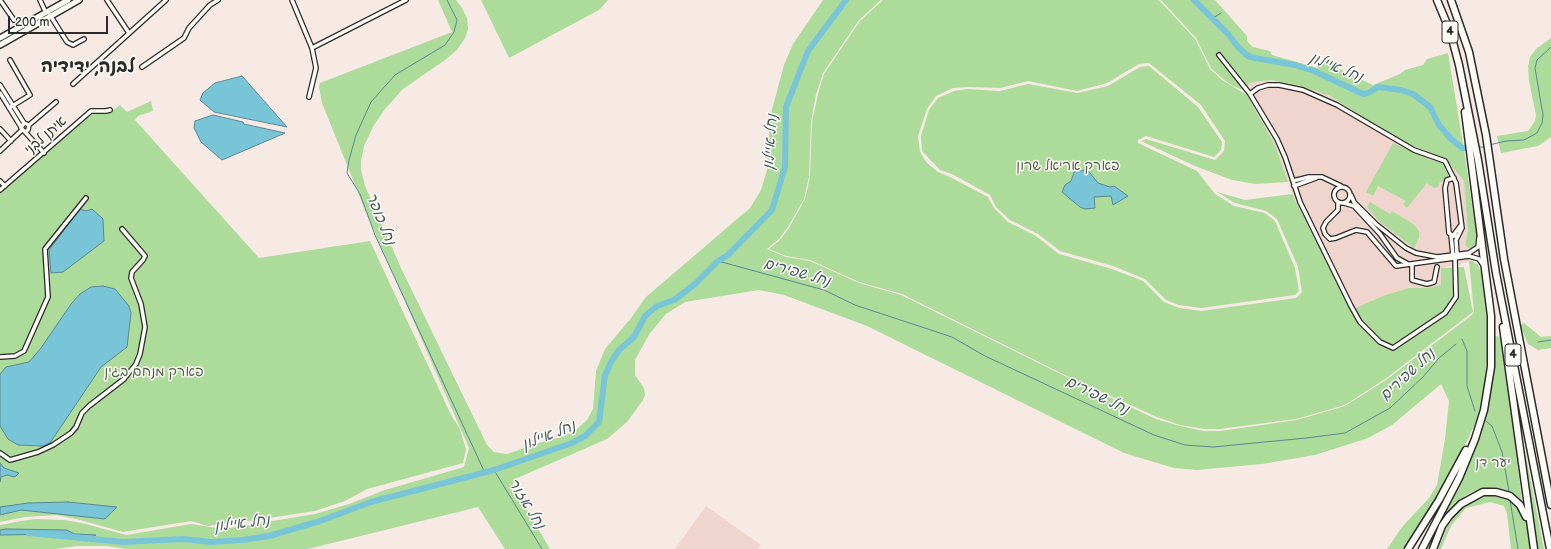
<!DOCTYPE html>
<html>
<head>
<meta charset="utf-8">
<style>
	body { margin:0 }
	#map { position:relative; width:1551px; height:549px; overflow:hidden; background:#f7eae5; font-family:"Balsamiq Sans",sans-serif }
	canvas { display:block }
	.scale { position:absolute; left:8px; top:16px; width:100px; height:18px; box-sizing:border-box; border:2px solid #2b2b2b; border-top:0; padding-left:5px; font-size:12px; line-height:14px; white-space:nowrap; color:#2b2b2b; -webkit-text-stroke:3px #fdfcf7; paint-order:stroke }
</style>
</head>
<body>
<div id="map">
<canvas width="1551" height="549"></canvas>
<div class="scale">200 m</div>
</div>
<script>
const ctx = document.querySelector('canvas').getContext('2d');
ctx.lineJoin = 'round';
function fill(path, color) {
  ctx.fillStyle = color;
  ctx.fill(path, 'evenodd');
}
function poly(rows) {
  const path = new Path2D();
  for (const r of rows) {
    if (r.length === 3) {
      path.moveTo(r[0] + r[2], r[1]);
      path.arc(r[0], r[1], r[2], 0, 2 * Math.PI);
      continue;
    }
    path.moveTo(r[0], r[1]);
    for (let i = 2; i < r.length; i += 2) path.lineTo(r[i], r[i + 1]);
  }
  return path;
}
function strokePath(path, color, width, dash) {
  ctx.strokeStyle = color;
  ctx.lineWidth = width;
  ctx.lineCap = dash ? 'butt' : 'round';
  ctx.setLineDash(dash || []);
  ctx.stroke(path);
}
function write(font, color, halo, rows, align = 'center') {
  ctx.font = font + ' "Balsamiq Sans","Playpen Sans Hebrew",sans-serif';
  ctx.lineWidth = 3;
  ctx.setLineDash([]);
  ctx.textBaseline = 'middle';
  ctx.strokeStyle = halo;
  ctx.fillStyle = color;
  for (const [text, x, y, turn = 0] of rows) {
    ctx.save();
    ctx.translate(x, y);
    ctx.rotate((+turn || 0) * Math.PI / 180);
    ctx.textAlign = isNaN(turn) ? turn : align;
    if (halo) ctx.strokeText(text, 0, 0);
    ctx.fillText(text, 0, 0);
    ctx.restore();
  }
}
const built = poly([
	[1271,80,1301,86,1330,96,1400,140,1446,160,1464,181,1472,261,1442,268,1441,285,1427,288,1409,288,1385,295,1351,310,1292,194,1275,145,1248,95,1248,84],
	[706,506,761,545,758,549,675,549]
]);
const green = poly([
	[438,0,456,0,462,8,467,18,468,29,465,38,457,50,445,60,403,89,385,109,374,125,364,146,361,161,361,169,365,186,401,268,487,445,494,452,507,454,545,441,562,437,576,430,587,420,593,409,596,371,605,349,631,318,646,297,750,208,761,190,767,170,770,117,784,65,793,44,823,0,881,0,859,20,823,73,816,94,811,122,809,177,804,199,788,227,779,239,767,249,786,257,810,261,859,283,901,295,1075,381,1156,419,1180,426,1204,431,1220,431,1297,420,1345,406,1386,380,1472,315,1474,312,1469,261,1472,261,1478,265,1481,272,1489,334,1484,394,1475,424,1456,464,1409,543,1404,549,1387,549,1402,527,1429,498,1437,485,1445,439,1449,401,1441,384,1392,425,1368,438,1315,455,1262,464,1197,470,1174,468,1124,453,867,326,784,295,759,290,685,302,666,314,650,333,635,360,635,375,644,388,645,395,643,400,627,422,607,439,515,479,513,484,515,490,550,549,505,549,478,507,308,549,127,549,107,546,77,546,56,549,0,549,0,525,21,521,35,519,64,520,82,523,126,535,191,524,224,529,315,514,349,504,385,490,464,467,469,448,368,217,322,103,319,87,320,83,452,32],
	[481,0,608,0,599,10,509,58],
	[883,0,1159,0,1195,39,1210,69,1222,80,1247,95,1275,145,1288,182,1255,184,1232,180,1195,166,1141,141,1146,139,1215,160,1224,151,1225,141,1201,105,1149,63,1139,64,1107,83,1077,91,1028,81,1000,88,967,87,953,88,936,96,927,109,918,136,920,152,927,163,938,172,950,177,988,197,994,208,1008,222,1036,236,1059,254,1112,269,1143,281,1164,302,1179,308,1201,311,1296,298,1302,292,1298,267,1277,219,1266,211,1235,203,1217,192,1245,200,1292,194,1351,310,1385,295,1409,288,1427,288,1441,285,1441,268,1464,267,1473,312,1385,379,1345,405,1296,419,1220,429,1204,429,1180,425,1157,417,1075,380,902,294,859,282,810,260,786,256,769,249,780,240,789,228,805,199,810,177,812,122,818,94,824,74,860,21],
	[1161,0,1215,0,1247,36,1247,41,1253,47,1270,51,1272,55,1318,68,1321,60,1373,85,1400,74,1405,70,1423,65,1427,59,1448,53,1465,156,1477,239,1476,248,1471,250,1465,245,1468,231,1464,181,1446,160,1400,140,1330,96,1301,86,1271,80,1256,82,1248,84,1248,92,1233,86,1223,79,1211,68,1196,38],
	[1551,38,1551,137,1538,146,1501,153,1497,136,1528,131,1535,121,1536,115,1529,81,1528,67,1530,57,1536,49],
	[1149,66,1198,107,1222,142,1221,150,1214,157,1146,136,1138,140,1138,143,1197,171,1215,194,1234,206,1265,213,1275,221,1295,268,1299,291,1295,295,1201,308,1179,305,1166,300,1145,279,1113,266,1060,251,1038,234,1010,220,996,207,990,195,952,174,940,170,922,151,921,136,929,110,938,98,954,91,967,89,1000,91,1028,84,1077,93,1108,86,1140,67],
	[151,101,153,111,138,116,135,120,259,258,370,241,452,417,459,427,466,449,463,463,367,489,345,501,315,511,256,520,208,526,191,521,123,532,80,520,57,515,25,517,0,522,0,192,92,112,101,114,110,112,120,105,127,112],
	[1393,143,1429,159,1443,163,1448,172,1448,178,1443,182,1440,182,1438,187,1434,188,1427,183,1407,208,1403,204,1406,201,1378,186,1373,196,1366,192],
	[1370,202,1390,214,1392,211,1413,224,1419,231,1419,238,1414,248,1379,221,1367,207],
	[1524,323,1541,337,1551,336,1551,348,1538,350,1528,344,1520,325],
	[1494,336,1502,337,1514,427,1522,503,1512,495,1496,487,1479,489,1466,495,1453,505,1444,518,1430,549,1426,549,1478,436],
	[1525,451,1544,549,1538,549,1522,452],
	[1483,495,1505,496,1513,501,1526,522,1530,549,1511,549,1507,514,1504,506,1490,502,1466,508,1451,526,1441,549,1438,549,1448,525,1458,511,1470,501]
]);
const water = poly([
	[242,76,287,127,214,112,200,100,203,93,215,83,242,76],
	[213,115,243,122,244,124,285,133,222,160,201,142,194,128,195,121,213,115],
	[1086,168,1098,183,1110,187,1114,186,1128,196,1113,205,1111,196,1094,197,1095,208,1085,209,1080,207,1062,192,1065,185,1071,181,1075,170,1082,171,1086,168],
	[80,209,86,211,92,209,103,219,104,241,63,272,51,273,49,250,80,209],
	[103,286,115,289,129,306,131,313,127,347,101,367,50,443,43,446,18,445,8,439,0,426,0,374,6,367,29,362,41,348,71,304,80,294,91,287,103,286],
	[0,463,4,468,19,473,15,477,7,475,1,477,0,482,0,463],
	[68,502,117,507,105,519,21,510,0,515,0,507,28,503,68,502],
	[6,529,66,530,75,534,96,535,90,538,65,534,0,535,0,530,6,529]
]);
const stream = poly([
	[447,0,457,20,454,32,445,45,395,75,371,102,356,135,349,160,347,173,360,194,375,235,485,473],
	[1213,18,1221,13],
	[1489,145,1506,141,1524,140,1537,133,1542,123,1543,115,1535,68,1537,60,1551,47],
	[1478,147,1484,147],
	[718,261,824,290,855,305,952,337,985,356,1154,435,1185,445,1213,447,1306,438,1345,433,1390,408,1423,377,1439,358,1456,344],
	[1462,339,1467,351,1467,386,1475,411],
	[1538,342,1551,340],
	[1486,421,1492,426,1502,452,1509,491],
	[494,470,542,549],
	[1510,500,1518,549]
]);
const river = poly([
	[1194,0,1228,34,1238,47,1248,56,1255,58,1295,65,1314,71,1363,94,1368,93,1378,87,1401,90,1413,94,1430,107,1439,125,1451,139,1462,148,1467,148],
	[29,533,123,542,183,539,211,542,242,540,269,536,320,521,371,502,494,470,572,443,585,436,599,422,605,375,611,362,619,350,634,337,645,316,657,306,674,300,695,284,718,261,728,255,772,210,785,167,786,107,808,51,846,0]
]);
const street = poly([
	[0,0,14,20],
	[40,0,46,13],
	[107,0,129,33],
	[292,0,312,48,316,68,309,97],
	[50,15,67,42,73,45,84,39],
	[312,48,406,0],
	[1219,55,1250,94],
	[142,67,184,38,189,28,210,5,218,0],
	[73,84,166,0],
	[0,85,24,123,29,125,28,130,25,132,21,128,24,123],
	[0,93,21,127],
	[9,108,30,95,10,60],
	[29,125,56,102],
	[0,129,11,141],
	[25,132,44,153],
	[0,151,22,130],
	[1454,178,1447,180,1445,188,1449,233,1453,236,1458,236],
	[0,181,5,186],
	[1293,181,1309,177,1322,177,1341,186],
	[1294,186,1316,178],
	[1342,195,8],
	[0,190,91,111,106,111,110,110],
	[1351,195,1354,202,1376,224,1406,248,1416,253,1437,257,1469,253,1478,247,1479,238],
	[1338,202,1338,210,1326,222,1323,228,1325,234,1330,239,1336,238,1356,230,1367,232,1396,266,1469,256,1479,259,1483,265],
	[1344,203,1354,206,1380,234,1397,258,1408,264],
	[1451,235,1453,255,1455,258,1457,254,1456,240,1462,228,1456,183,1445,161,1414,150,1337,105,1303,90,1279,85,1268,85,1258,88,1250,94,1277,139,1285,157,1300,202,1351,306,1360,322,1380,342,1393,348,1445,313,1456,297,1455,258],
	[1452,237,1461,225],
	[1412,264,1412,280,1427,284,1434,282,1437,267],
	[0,357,15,356,24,351,48,297,45,249,86,198],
	[0,453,10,460,38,452,53,445,71,433,76,427,82,413,89,406,124,379,136,364,140,354,145,327,141,304,131,278,132,272,143,260,145,256,122,229]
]);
const primary = poly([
	[0,38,68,0],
	[0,45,79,0]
]);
const highway = poly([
	[1437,0,1450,31,1459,65,1478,160,1496,273,1550,549],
	[1451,0,1469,52,1486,135,1504,259,1551,505],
	[1503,327,1534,549],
	[1408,549,1439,500,1466,450],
	[1422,549,1459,478,1475,439,1484,410,1491,367,1491,316,1465,112],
	[1433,549,1442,526,1449,516,1461,504,1483,492,1496,492,1510,496,1520,505,1526,517]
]);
const shields = [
	[1450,32,16],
	[1513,355,16]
];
const shieldNames = [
	["4",1450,32],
	["4",1513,355]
];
const streetNames = [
	["איתן לבני",46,136,-41]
];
const parkNames = [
	["פארק אריאל שרון",1068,166],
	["פארק מנחם בגין",154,372],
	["יער דן",1493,463]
];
const waterNames = [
	["נחל איילון",1336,68,22],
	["נחל איילון",771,142,-86],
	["נחל כופר",380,219,68],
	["נחל שפירים",797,273,16],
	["נחל שפירים",1408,375,-43],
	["נחל שפירים",1097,396,26],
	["נחל איילון",549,436,-21],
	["נחל אזור",526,504,58],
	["נחל איילון",242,524,-7]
];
const districtNames = [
	["לבנה, ידידיה",88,67]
];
fill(built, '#f0d5cf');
fill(green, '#addb9a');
fill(water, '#79c5d8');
strokePath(water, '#5a8793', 1);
strokePath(stream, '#5a8793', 1);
strokePath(river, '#79c5d8', 6);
strokePath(street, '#2b2b2b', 6);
strokePath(primary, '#2b2b2b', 8);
strokePath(highway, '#2b2b2b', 9);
strokePath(street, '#fdfcf7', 3.5);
strokePath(primary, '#fdfcf7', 5);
strokePath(highway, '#fdfcf7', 6);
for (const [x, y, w] of shields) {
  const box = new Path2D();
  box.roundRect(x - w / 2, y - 11, w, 22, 3);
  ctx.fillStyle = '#fdfcf7';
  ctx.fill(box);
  strokePath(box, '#2b2b2b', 1);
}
write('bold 13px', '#2b2b2b', null, shieldNames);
write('14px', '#2b2b2b', '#fdfcf7', streetNames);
write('14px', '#52604c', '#fdfcf7', parkNames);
write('italic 15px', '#42595f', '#fdfcf7', waterNames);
write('bold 18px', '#2b2b2b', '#fdfcf7', districtNames);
</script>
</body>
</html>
